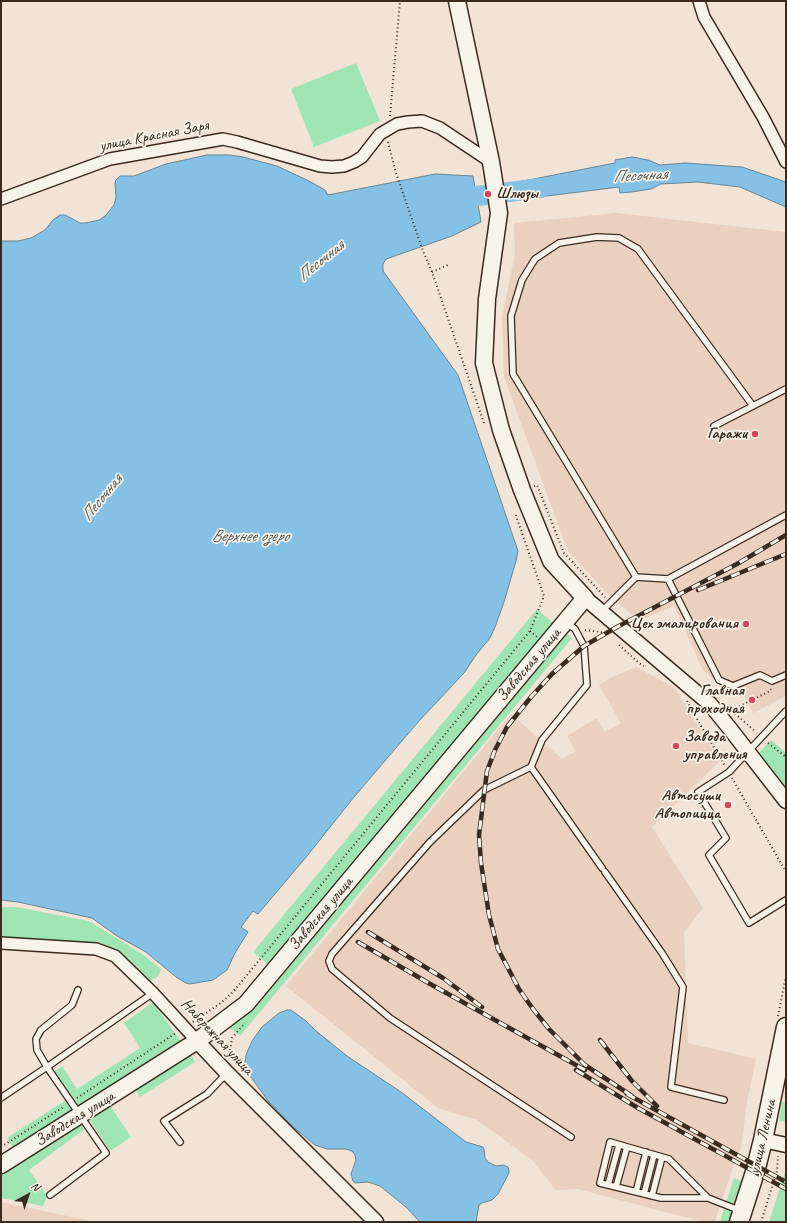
<!DOCTYPE html>
<html>
<head>
<meta charset="utf-8">
<style>
	body { margin:0 }
	#map { position:relative; width:787px; height:1223px; overflow:hidden; background:#f1e3d5; font-family:Caveat,sans-serif }
	canvas { display:block }
	.frame { position:absolute; inset:0; border:2px solid #3b2a1e; pointer-events:none }
	.north { position:absolute; left:8px; top:1175px; width:40px; height:40px; -webkit-text-stroke:3px #f7f3e8; paint-order:stroke; rotate:40deg; font-size:11px; font-weight:700; line-height:16px; text-align:center; color:#3b2a1e }
	.north::after { content:''; display:block; margin:auto; width:14px; height:18px; background:#3b2a1e; clip-path:polygon(50% 0,100% 100%,50% 72%,0 100%) }
</style>
</head>
<body>
<div id="map">
<canvas width="787" height="1223"></canvas>
<div class="frame"></div>
<div class="north">N</div>
</div>
<script>
const ctx = document.querySelector('canvas').getContext('2d');
ctx.lineJoin = 'round';
function fill(path, color) {
  ctx.fillStyle = color;
  ctx.fill(path, 'evenodd');
}
function poly(rows) {
  const path = new Path2D();
  for (const r of rows) {
    path.moveTo(r[0], r[1]);
    for (let i = 2; i < r.length; i += 2) path.lineTo(r[i], r[i + 1]);
  }
  return path;
}
function strokePath(path, color, width, dash) {
  ctx.strokeStyle = color;
  ctx.lineWidth = width;
  ctx.lineCap = dash ? 'butt' : 'round';
  ctx.setLineDash(dash || []);
  ctx.stroke(path);
}
function write(font, color, halo, rows, align = 'center') {
  ctx.font = font + ' Caveat,sans-serif';
  ctx.lineWidth = 3.5;
  ctx.setLineDash([]);
  ctx.textBaseline = 'middle';
  ctx.strokeStyle = halo;
  ctx.fillStyle = color;
  for (const [text, x, y, turn = 0] of rows) {
    ctx.save();
    ctx.translate(x, y);
    ctx.rotate((+turn || 0) * Math.PI / 180);
    ctx.textAlign = isNaN(turn) ? turn : align;
    if (halo) ctx.strokeText(text, 0, 0);
    ctx.fillText(text, 0, 0);
    ctx.restore();
  }
}
const built = poly([
	[616,213,786,232,786,696,753,713,742,690,731,694,703,670,674,606,639,621,607,593,568,551,504,377,502,317,515,254,514,223],
	[636,667,674,687,717,757,718,756,721,760,652,827,703,908,684,932,688,1043,756,1059,747,1102,741,1147,732,1170,715,1222,704,1222,578,1189,556,1190,532,1160,477,1120,438,1108,286,986,511,714,562,759,576,751,567,736,597,718,605,732,621,723,599,685,610,678],
	[1,1202,96,1222,1,1222]
]);
const green = poly([
	[356,63,380,121,314,147,291,89],
	[537,609,553,623,269,965,253,952],
	[563,630,572,638,240,1036,230,1028],
	[771,740,786,753,786,789,758,754],
	[1,907,16,907,89,921,145,956,161,969,158,976,150,981,117,952,97,945,1,937],
	[153,1002,182,1043,80,1108,55,1071,62,1066,77,1089,140,1048,124,1023],
	[190,1053,195,1062,140,1097,135,1088],
	[66,1100,73,1112,14,1150,7,1138],
	[782,1102,786,1103,786,1122,779,1121],
	[109,1104,131,1137,110,1151,88,1117],
	[79,1120,85,1129,29,1170,47,1195,43,1206,1,1198,1,1172],
	[786,1169,786,1222,769,1222],
	[734,1178,744,1182,732,1222,720,1222]
]);
const water = poly([
	[207,155,230,155,243,157,277,166,309,181,325,190,328,195,435,174,473,176,481,222,452,236,386,259,383,264,383,271,458,375,518,551,516,561,504,602,495,627,490,638,476,655,464,673,419,721,354,797,307,856,258,914,253,911,241,927,248,932,235,953,227,970,213,980,190,984,186,983,176,977,146,952,117,936,92,918,18,902,1,900,1,241,18,241,31,238,45,230,53,220,60,215,65,215,80,223,86,223,99,220,105,216,114,205,116,198,115,183,116,180,120,176,134,176,166,164,207,155],
	[632,157,648,160,660,165,685,163,742,167,786,182,786,207,740,187,698,182,661,184,651,189,631,192,620,193,619,187,515,200,513,183,615,163,615,160,632,157],
	[287,1010,291,1010,306,1021,315,1030,347,1056,401,1092,466,1142,483,1147,484,1149,485,1158,488,1162,496,1166,504,1165,508,1167,509,1171,509,1173,498,1194,492,1200,482,1203,479,1205,476,1222,420,1222,406,1207,380,1186,368,1182,355,1183,353,1181,351,1174,356,1160,355,1155,352,1151,346,1149,327,1149,315,1145,291,1125,269,1102,248,1073,245,1063,246,1055,252,1041,262,1027,279,1013,287,1010]
]);
const river = poly([
	[451,204,477,196,541,188]
]);
const path = poly([
	[390,116,400,1],
	[388,142,396,173,423,251,432,272,484,423],
	[432,272,448,265],
	[534,486,537,485,564,553,605,597],
	[585,630,607,633],
	[530,631,537,637],
	[619,645,639,663,644,666],
	[687,701,694,714,700,711],
	[732,710,770,691,771,689],
	[732,711,756,732],
	[692,715,694,714,725,766],
	[768,743,786,757],
	[732,778,786,872],
	[778,1016,786,976],
	[193,1022,222,1002,233,992,530,631,544,596,515,513],
	[229,1058,232,1038,245,1023],
	[77,1098,176,1033],
	[1,1147,65,1106],
	[761,1222,777,1171,778,1156]
]);
const service = poly([
	[714,426,786,389],
	[636,577,513,374,511,316,522,280,535,259,559,243,597,237,619,238,638,249,753,406],
	[668,579,786,515],
	[601,612,636,577,668,579,719,680,733,686,760,675,772,681,786,675],
	[567,623,575,629,584,646,587,685,542,740,531,767,484,790,430,842,332,954,329,961,332,969,390,1018,571,1137],
	[786,711,729,772,698,792,726,838,709,855,749,923,786,900],
	[531,767,602,868],
	[605,872,662,953,683,987,671,1087,724,1100],
	[1,1098,47,1067,37,1050,36,1039,41,1030,72,1005,78,990],
	[180,1142,164,1121,207,1094,227,1073],
	[608,1185,619,1145],
	[616,1187,627,1147],
	[636,1192,646,1152],
	[644,1194,654,1155],
	[50,1195,106,1153,47,1067,153,993],
	[652,1196,662,1157],
	[708,1198,661,1198,600,1183,610,1142,669,1159,708,1198,741,1211]
]);
const minor = poly([
	[699,1,704,17,763,117,786,162],
	[1,199,110,159,223,139,237,142,320,166,332,167,344,166,354,162,362,157,380,134,397,124,408,122,422,121,440,128,491,162],
	[1,943,96,949,115,956,153,993,197,1041]
]);
const tertiary = poly([
	[585,598,710,704,731,730,786,801],
	[197,1041,227,1073,376,1222],
	[763,1140,786,1145]
]);
const secondary = poly([
	[1,1165,197,1041,246,1004,585,598,551,561,522,490,501,430,484,363,487,299,499,213,491,162,457,1]
]);
const primary = poly([
	[739,1222,755,1172,763,1140,786,1027]
]);
const rail = poly([
	[698,590,786,554],
	[368,932,443,978,482,1007],
	[358,942,432,985,585,1070],
	[600,1040,632,1081,657,1106],
	[576,1070,638,1108,786,1189],
	[627,1094,786,1182],
	[632,1096,585,1065,549,1029,533,1009,519,989,498,949,489,915,481,863,479,835,487,771,495,750,507,727,531,697,552,674,584,646,617,627,737,564,786,535]
]);
const markers = [
	[488,194,4,"#d1495b"],
	[755,434,4,"#d1495b"],
	[746,624,4,"#d1495b"],
	[752,700,4,"#d1495b"],
	[676,746,4,"#d1495b"],
	[728,805,4,"#d1495b"]
];
const streetNames = [
	["улица Красная Заря",154,136,-11],
	["Заводская улица",529,665,-50],
	["Заводская улица",321,914,-50],
	["Набережная улица",217,1037,47],
	["Заводская улица",75,1119,-32],
	["улица Ленина",763,1137,-77]
];
const poiNames = [
	["Шлюзы",496,194,"left"],
	["Гаражи",747,434],
	["Цех эмалирования",738,624],
	["Главная",744,691],
	["проходная",744,709],
	["Завода",684,737,"left"],
	["управления",684,755,"left"],
	["Автосуши",720,796],
	["Автопицца",720,814]
];
const waterNames = [
	["Песочная",640,176,-3],
	["Песочная",321,261,-39],
	["Песочная",102,498,-51],
	["Верхнее озеро",250,537]
];
fill(built, '#e9d0bf');
fill(green, '#9ee5b3');
fill(water, '#85c1e4');
strokePath(water, '#678595', 1);
strokePath(river, '#85c1e4', 20);
strokePath(service, '#3b2a1e', 8);
strokePath(minor, '#3b2a1e', 14);
strokePath(tertiary, '#3b2a1e', 17);
strokePath(secondary, '#3b2a1e', 19);
strokePath(primary, '#3b2a1e', 21);
strokePath(path, '#3b2a1e', 2, [1, 3]);
strokePath(service, '#f7f3e8', 5.5);
strokePath(minor, '#f7f3e8', 11);
strokePath(tertiary, '#f7f3e8', 14);
strokePath(secondary, '#f7f3e8', 16);
strokePath(primary, '#f7f3e8', 18);
strokePath(rail, '#3b2a1e', 4.5);
strokePath(rail, '#f7f3e8', 3, [9]);
for (const [x, y, r, color] of markers) {
  const dot = new Path2D();
  dot.arc(x, y, r, 0, 2 * Math.PI);
  ctx.fillStyle = color;
  ctx.fill(dot);
  strokePath(dot, '#f7f3e8', 1.5);
}
write('16px', '#3b2a1e', '#f7f3e8', streetNames);
write('bold 16px', '#3b2a1e', '#f7f3e8', poiNames, 'right');
write('italic 17px', '#515759', '#f7f3e8', waterNames);
</script>
</body>
</html>
